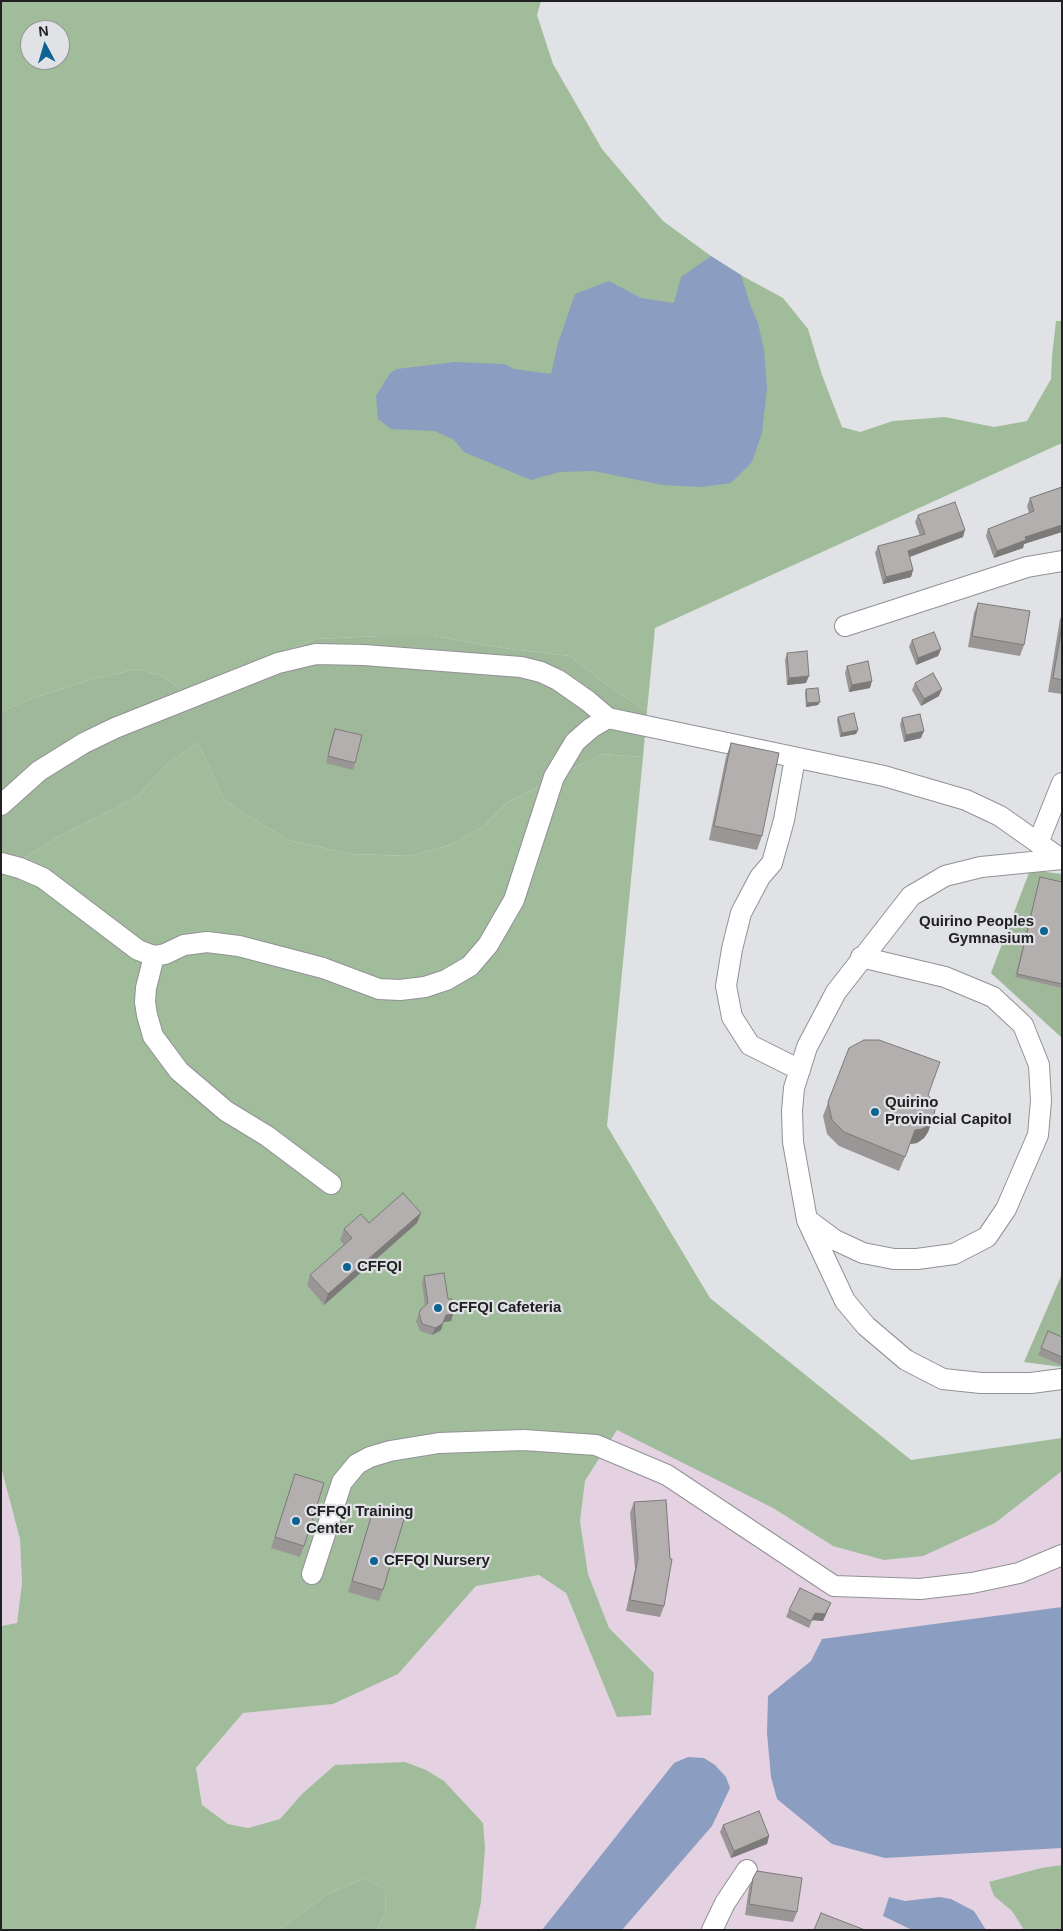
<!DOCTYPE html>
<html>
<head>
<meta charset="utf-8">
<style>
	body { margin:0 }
	#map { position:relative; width:1063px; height:1931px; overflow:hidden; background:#e0e2e5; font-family:Arial,sans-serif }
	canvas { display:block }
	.frame { position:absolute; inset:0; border:2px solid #212123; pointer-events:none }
	.north { position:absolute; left:20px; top:20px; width:50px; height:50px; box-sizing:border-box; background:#e0e2e5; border:1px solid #949597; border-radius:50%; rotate:354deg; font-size:14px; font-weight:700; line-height:20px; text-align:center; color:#212123 }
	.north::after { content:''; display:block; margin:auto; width:18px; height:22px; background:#0e6394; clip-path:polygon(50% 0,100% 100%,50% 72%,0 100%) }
</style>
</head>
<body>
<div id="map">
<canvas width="1063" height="1931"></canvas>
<div class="frame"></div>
<div class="north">N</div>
</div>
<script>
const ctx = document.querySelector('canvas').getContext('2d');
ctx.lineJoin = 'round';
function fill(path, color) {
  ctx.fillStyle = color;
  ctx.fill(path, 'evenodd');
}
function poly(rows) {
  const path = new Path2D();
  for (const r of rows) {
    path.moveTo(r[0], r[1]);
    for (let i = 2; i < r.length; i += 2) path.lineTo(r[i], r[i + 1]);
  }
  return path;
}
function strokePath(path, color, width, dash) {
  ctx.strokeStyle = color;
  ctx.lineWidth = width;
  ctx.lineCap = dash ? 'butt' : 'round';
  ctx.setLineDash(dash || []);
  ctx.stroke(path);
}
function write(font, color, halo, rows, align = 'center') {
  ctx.font = font + ' Arial,sans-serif';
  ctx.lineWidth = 4.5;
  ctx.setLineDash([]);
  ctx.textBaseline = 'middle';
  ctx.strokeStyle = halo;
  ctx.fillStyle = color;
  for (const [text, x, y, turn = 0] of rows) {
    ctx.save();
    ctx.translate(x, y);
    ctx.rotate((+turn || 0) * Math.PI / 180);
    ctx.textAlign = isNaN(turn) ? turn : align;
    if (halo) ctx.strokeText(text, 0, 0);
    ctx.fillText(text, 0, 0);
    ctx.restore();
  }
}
const commercial = poly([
	[617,1430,773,1508,833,1546,995,1523,1062,1471,1062,1865,1041,1868,990,1882,994,1896,1012,1911,1024,1930,475,1930,481,1902,485,1848,302,1794,280,1819,248,1828,228,1824,202,1805,196,1769,243,1713,333,1704,438,1628,476,1586,539,1575,566,1593,579,1626,654,1673,609,1628,588,1574,580,1521,585,1481],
	[1,1467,20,1539,22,1583,17,1623,1,1626]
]);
const green = poly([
	[380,636,434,636,502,648,570,656,604,683,647,711,643,757,602,754,508,802,483,827,447,846,409,856,351,854,288,840,225,801,198,743,167,764,138,796,65,833,13,865,1,863,1,712,30,699,93,679,137,669,163,676,183,692,316,639],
	[1030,870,1062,874,1062,1038,991,973],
	[1062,1274,1062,1367,1024,1362],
	[364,1878,386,1890,385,1915,377,1930,279,1930,325,1896]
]);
const forest = poly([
	[1,1,541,1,537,15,553,64,602,149,663,221,726,267,783,298,808,329,822,375,842,427,860,432,893,421,945,417,994,427,1027,421,1051,379,1052,356,1056,321,1062,321,1062,443,655,628,647,711,604,683,570,656,502,648,434,636,380,636,316,639,183,692,163,676,137,669,93,679,30,699,1,712],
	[30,30,60,30,60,60,30,60],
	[198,743,225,801,288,840,351,854,409,856,447,846,483,827,508,802,602,754,643,757,607,1126,710,1298,911,1460,1062,1438,1062,1471,995,1523,923,1556,884,1560,833,1546,773,1508,617,1430,585,1481,580,1521,588,1574,609,1628,654,1673,651,1715,617,1717,566,1593,539,1575,476,1586,398,1674,333,1704,243,1713,196,1768,202,1805,228,1824,248,1828,280,1819,302,1794,335,1765,405,1762,426,1770,444,1781,483,1823,485,1848,481,1902,475,1930,377,1930,385,1915,386,1890,364,1878,325,1896,279,1930,1,1930,1,1626,17,1623,22,1583,20,1539,1,1467,1,863,13,865,65,833,138,796,167,764],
	[1062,1865,1062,1930,1024,1930,1012,1911,994,1896,989,1882,1041,1868]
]);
const water = poly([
	[711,256,741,275,751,307,758,323,764,350,767,388,762,433,752,462,731,483,702,487,663,485,593,471,560,472,531,480,464,452,454,440,435,431,391,429,378,419,376,396,390,373,397,369,455,362,504,364,514,369,551,374,558,343,575,294,609,281,641,298,674,303,681,277],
	[1062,1607,1062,1848,885,1858,832,1844,777,1799,771,1777,767,1733,768,1696,811,1661,822,1639],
	[688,1757,704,1758,715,1765,726,1777,730,1788,712,1826,622,1930,542,1930,674,1763],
	[889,1897,905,1901,940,1897,951,1899,974,1911,986,1930,912,1930,883,1916]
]);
const minor = poly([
	[845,626,1027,567,1062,561],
	[795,758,784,820,772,863,760,877,741,913,732,949,726,986,732,1017,750,1045,800,1070],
	[1,805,39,771,84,743,115,728,278,663,316,654,364,655,521,667,541,672,558,680,588,701,608,718,884,776,966,800,1000,816,1061,859],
	[1038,843,1062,783],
	[1062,859,981,867,945,876,911,896,836,992,807,1047,794,1088,792,1111,793,1142,807,1220,845,1301,866,1326,906,1360,943,1379,981,1383,1031,1383,1062,1379],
	[1,863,20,868,43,878,138,950,154,956,165,954,184,945,207,942,239,946,323,968,379,989,400,990,425,987,446,980,470,966,488,945,514,900,554,777,575,742,591,728,608,718],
	[154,956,146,988,145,1002,147,1015,153,1036,179,1071,226,1111,267,1136,331,1184],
	[808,1220,835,1240,863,1253,894,1259,917,1259,954,1254,987,1237,1006,1209,1038,1135,1041,1101,1039,1065,1023,1025,993,997,945,977,861,957],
	[312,1574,342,1482,357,1464,370,1457,390,1451,439,1443,524,1440,596,1445,667,1475,834,1586,920,1589,972,1583,1019,1573,1062,1555],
	[712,1930,725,1903,747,1870]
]);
const wall = poly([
	[1062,487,1062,532,1024,544,1023,548,994,558,986,536,988,529,1029,513,1027,506,1030,498],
	[918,515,963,537,910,557,913,570,911,577,883,584,875,553,878,546,920,536,915,522],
	[978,603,1024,645,1020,656,968,647,974,613],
	[1062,615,1062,694,1048,692,1060,619],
	[912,640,941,649,938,656,916,665,909,647],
	[787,653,806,683,787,685,785,660],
	[847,666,870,688,849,692,845,673],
	[915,683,939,696,921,706,912,690],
	[806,689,818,705,806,707,805,693],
	[838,717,858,730,856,734,840,737,837,720],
	[902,718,921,738,904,742,900,725],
	[335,729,355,763,353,770,326,763,332,736],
	[731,743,762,836,757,850,709,840,726,757],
	[1040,877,1062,882,1062,988,1015,977],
	[849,1048,928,1095,933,1118,928,1132,924,1138,917,1143,910,1144,899,1171,839,1146,827,1134,823,1116],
	[421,1213,417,1223,324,1305,307,1285,310,1275,344,1245,340,1240,344,1229,369,1223],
	[424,1276,448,1299,453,1314,451,1321,444,1322,441,1330,436,1333,432,1335,420,1331,416,1321,421,1309,425,1306,422,1283],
	[1062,1337,1061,1365,1038,1355,1041,1348],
	[295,1474,304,1546,300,1557,271,1548],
	[634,1502,664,1606,660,1617,626,1611,635,1569,630,1513],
	[373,1510,383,1590,379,1601,348,1592],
	[831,1603,823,1621,812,1620,809,1628,786,1617,789,1610],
	[723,1825,769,1836,767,1844,731,1858,720,1832],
	[753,1878,797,1912,793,1922,745,1915,749,1888]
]);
const shadedWall = poly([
	[1062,525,1062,532,1024,544,1023,548,994,558,997,551,1025,537],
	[965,530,963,537,906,558,908,551],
	[913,570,911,577,883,584,886,577],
	[941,649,938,656,916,665,918,658],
	[809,676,806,683,787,685,789,678],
	[872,681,870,688,849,692,852,685],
	[942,689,939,696,921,706,924,699],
	[820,702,818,705,806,707,807,703],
	[858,730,856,734,840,737,842,733],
	[924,731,921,738,904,742,906,735],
	[933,1118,928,1132,924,1138,917,1143,910,1144,899,1171,915,1130],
	[421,1213,417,1223,324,1305,328,1294],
	[453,1314,451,1321,443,1322,446,1315],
	[443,1323,441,1330,436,1333,432,1335,435,1328],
	[831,1603,823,1621,812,1620,809,1628,815,1613],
	[769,1836,767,1844,731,1858,734,1851]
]);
const building = poly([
	[1062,487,1062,525,1025,537,1026,540,997,551,988,529,1034,511,1030,498,1062,487],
	[955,502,965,530,908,551,913,570,886,577,878,546,925,534,918,515,955,502],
	[978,603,1030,611,1024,645,972,636,978,603],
	[1062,626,1062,680,1053,678,1062,626],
	[934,632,941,649,918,658,912,640,934,632],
	[807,651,809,676,789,678,787,653,807,651],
	[868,661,872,681,852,685,847,666,868,661],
	[933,673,942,689,924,699,915,683,933,673],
	[818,688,820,702,807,703,806,689,818,688],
	[854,713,858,730,842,733,838,717,854,713],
	[920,714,924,731,906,735,902,718,920,714],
	[335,729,362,735,355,763,328,756,335,729],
	[731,743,779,753,762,836,714,826,731,743],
	[1040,877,1062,882,1062,984,1017,974,1040,877],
	[864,1040,879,1040,940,1062,928,1095,934,1102,935,1110,933,1118,929,1124,922,1129,915,1130,905,1157,844,1132,832,1120,828,1102,849,1048,864,1040],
	[403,1193,421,1213,328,1294,310,1275,352,1238,344,1229,361,1214,369,1223,403,1193],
	[444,1273,448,1299,452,1299,453,1314,446,1315,443,1323,439,1326,435,1328,422,1324,419,1313,421,1309,428,1303,424,1276,444,1273],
	[1048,1331,1062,1337,1062,1357,1041,1348,1048,1331],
	[295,1474,324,1483,304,1546,275,1537,295,1474],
	[666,1500,670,1559,672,1559,664,1606,630,1600,638,1558,634,1502,666,1500],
	[373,1510,404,1519,383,1590,352,1581,373,1510],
	[800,1588,831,1603,825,1614,815,1613,811,1621,789,1610,800,1588],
	[759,1811,769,1836,734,1851,723,1825,759,1811],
	[757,1871,802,1878,797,1912,749,1904,753,1878,757,1871],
	[821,1913,865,1930,814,1930,821,1913]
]);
const markers = [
	[1044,931,5,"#0e6394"],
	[875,1112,5,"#0e6394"],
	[347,1267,5,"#0e6394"],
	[438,1308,5,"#0e6394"],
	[296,1521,5,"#0e6394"],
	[374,1561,5,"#0e6394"]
];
const poiNames = [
	["Quirino Peoples",1034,922,"right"],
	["Gymnasium",1034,939,"right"],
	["Quirino",885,1103],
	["Provincial Capitol",885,1120],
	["CFFQI",357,1267],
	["CFFQI Cafeteria",448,1308],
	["CFFQI Training",306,1512],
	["Center",306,1529],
	["CFFQI Nursery",384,1561]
];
fill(commercial, '#e4d1e1');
fill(green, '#a0b89a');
fill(forest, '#a1bc9a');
fill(water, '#8b9dc0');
strokePath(minor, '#919296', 22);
strokePath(minor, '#fff', 20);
fill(wall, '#9a9696');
fill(shadedWall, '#7d7a7a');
fill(building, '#b3afae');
strokePath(building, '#7d7a7a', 1);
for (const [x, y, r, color] of markers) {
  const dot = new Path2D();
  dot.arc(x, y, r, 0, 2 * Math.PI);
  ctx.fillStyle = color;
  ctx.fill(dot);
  strokePath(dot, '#e0e2e5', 2);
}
write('bold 15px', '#212123', '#e0e2e5', poiNames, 'left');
</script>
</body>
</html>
